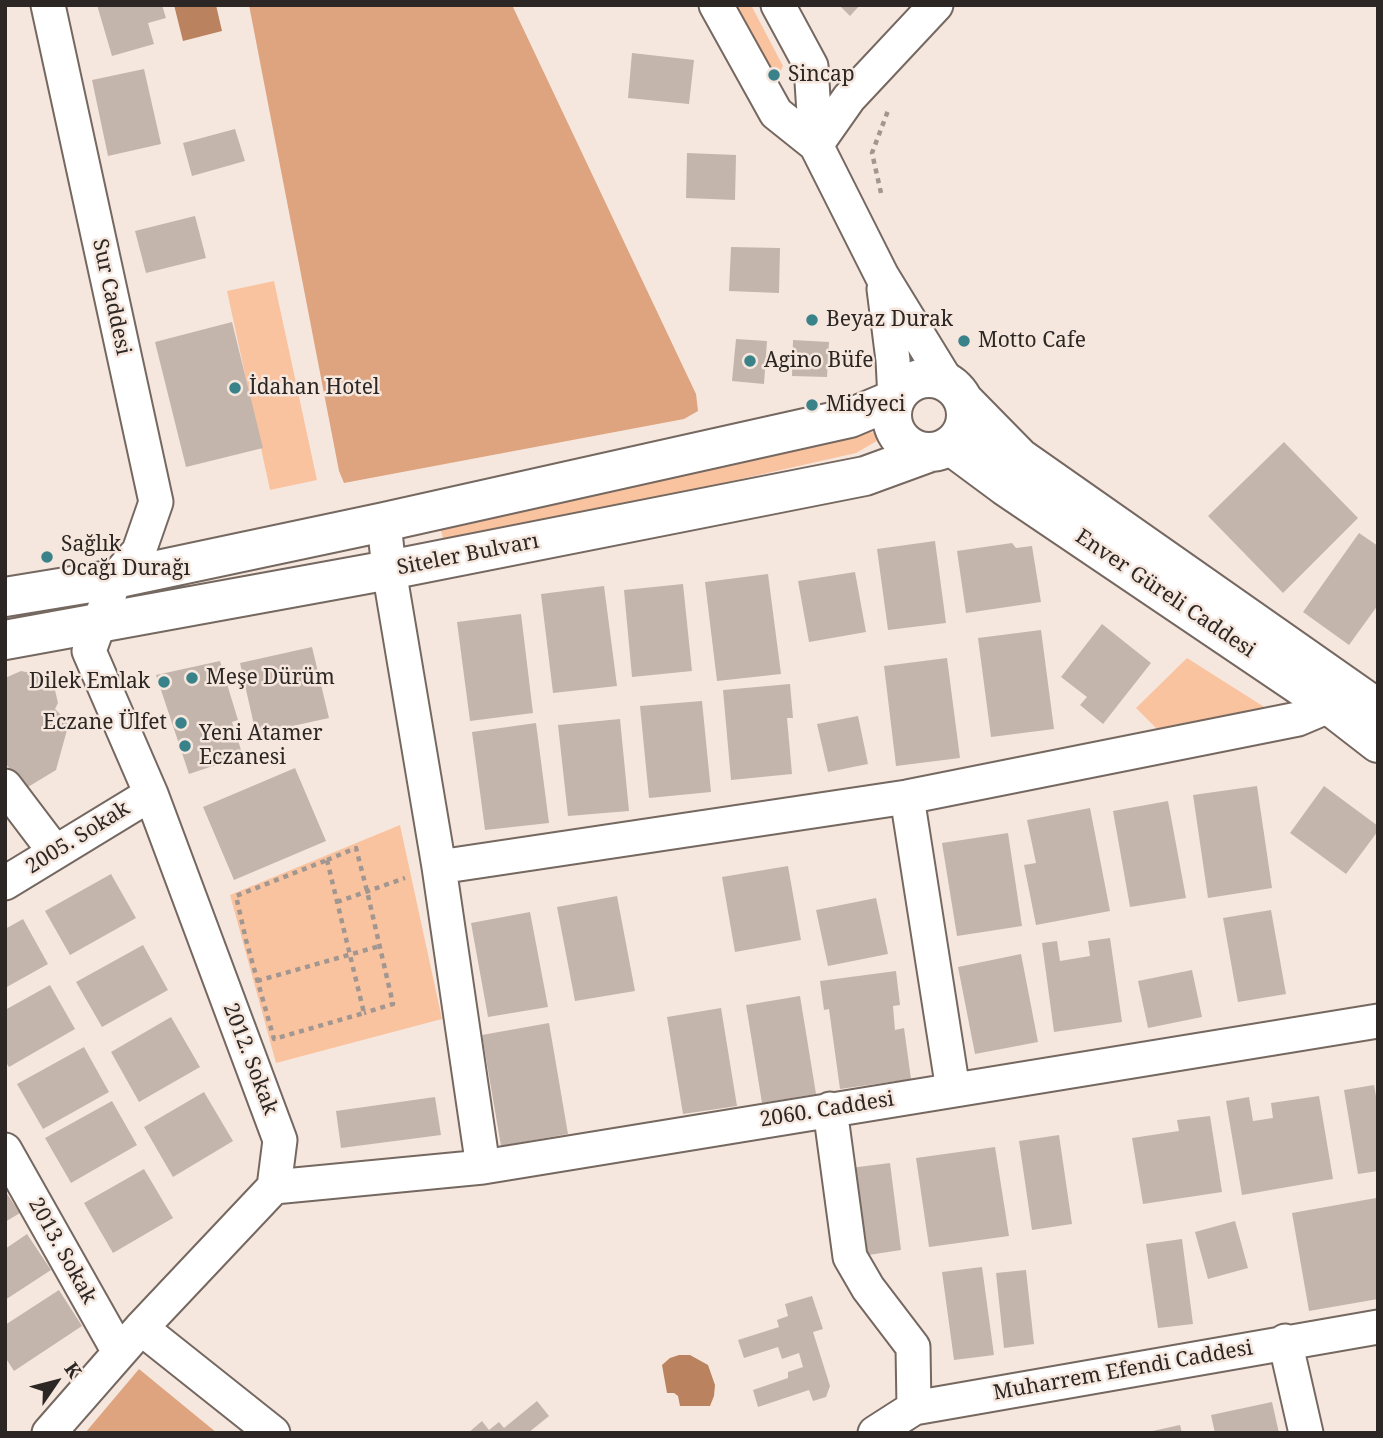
<!DOCTYPE html>
<html>
<head>
<meta charset="utf-8">
<style>
	body { margin:0 }
	#map { position:relative; width:1383px; height:1438px; overflow:hidden; background:#f6e7de; font-family:"Noto Serif",serif }
	canvas { display:block }
	.frame { position:absolute; inset:0; border:7px solid #2c2724; pointer-events:none }
	.north { position:absolute; left:21px; top:1347px; width:70px; height:70px; -webkit-text-stroke:5px #f6e7de; paint-order:stroke; rotate:55deg; font-size:19px; font-weight:700; line-height:28px; text-align:center; color:#2c2724 }
	.north::after { content:''; display:block; margin:auto; width:24px; height:32px; background:#2c2724; clip-path:polygon(50% 0,100% 100%,50% 72%,0 100%) }
</style>
</head>
<body>
<div id="map">
<canvas width="1383" height="1438"></canvas>
<div class="frame"></div>
<div class="north">K</div>
</div>
<script>
const ctx = document.querySelector('canvas').getContext('2d');
ctx.lineJoin = 'round';
function fill(path, color) {
  ctx.fillStyle = color;
  ctx.fill(path, 'evenodd');
}
function poly(rows) {
  const path = new Path2D();
  for (const r of rows) {
    if (r.length === 3) {
      path.moveTo(r[0] + r[2], r[1]);
      path.arc(r[0], r[1], r[2], 0, 2 * Math.PI);
      continue;
    }
    path.moveTo(r[0], r[1]);
    for (let i = 2; i < r.length; i += 2) path.lineTo(r[i], r[i + 1]);
  }
  return path;
}
function strokePath(path, color, width, dash) {
  ctx.strokeStyle = color;
  ctx.lineWidth = width;
  ctx.lineCap = dash ? 'butt' : 'round';
  ctx.setLineDash(dash || []);
  ctx.stroke(path);
}
function write(font, color, halo, rows, align = 'center') {
  ctx.font = font + ' "Noto Serif",serif';
  ctx.lineWidth = 5;
  ctx.setLineDash([]);
  ctx.textBaseline = 'middle';
  ctx.strokeStyle = halo;
  ctx.fillStyle = color;
  for (const [text, x, y, turn = 0] of rows) {
    ctx.save();
    ctx.translate(x, y);
    ctx.rotate((+turn || 0) * Math.PI / 180);
    ctx.textAlign = isNaN(turn) ? turn : align;
    if (halo) ctx.strokeText(text, 0, 0);
    ctx.fillText(text, 0, 0);
    ctx.restore();
  }
}
const green = poly([
	[728,5,751,5,783,66,777,79,765,74],
	[274,281,317,480,270,490,227,291],
	[849,430,889,434,856,453,445,546,439,523],
	[1187,658,1269,710,1159,731,1136,708],
	[400,825,442,1019,276,1063,230,895]
]);
const forest = poly([
	[249,5,512,5,696,394,698,411,684,419,344,483,339,471],
	[139,1369,217,1433,85,1433]
]);
const water = poly([
	[174,5,216,5,222,31,183,41],
	[679,1355,690,1355,708,1365,715,1385,714,1396,710,1406,680,1406,678,1396,674,1393,667,1393,662,1365,670,1358]
]);
const building = poly([
	[97,5,162,5,166,18,148,23,154,44,112,56],
	[839,5,860,5,850,16],
	[632,53,694,60,689,104,628,98],
	[144,69,161,144,108,156,92,80],
	[235,129,245,161,192,176,183,143],
	[687,153,736,155,735,200,686,198],
	[195,216,206,258,146,273,135,231],
	[731,247,780,248,779,293,729,291],
	[232,322,263,448,186,467,155,342],
	[736,339,767,341,764,384,732,381],
	[793,340,829,342,827,377,792,376],
	[1284,442,1358,518,1283,593,1208,516],
	[1359,533,1378,546,1378,605,1349,645,1303,612],
	[935,541,946,623,888,630,877,549],
	[1012,543,1016,548,1032,546,1041,602,966,613,957,551],
	[855,572,866,632,809,642,798,581],
	[768,574,781,674,717,681,705,582],
	[683,584,692,671,632,677,624,590],
	[604,586,617,686,553,693,541,594],
	[521,614,533,713,470,721,457,622],
	[1102,624,1151,663,1103,724,1080,705,1087,697,1061,677],
	[1041,630,1054,729,991,737,978,638],
	[312,647,329,718,256,734,240,663],
	[947,658,960,758,896,766,884,666],
	[220,661,238,720,232,722,243,756,189,774,156,675],
	[21,671,36,674,48,681,55,690,58,703,55,709,67,721,67,730,56,770,23,790,5,762,5,678],
	[790,684,793,718,787,718,792,774,731,780,723,690],
	[702,701,711,792,649,798,640,706],
	[858,716,868,764,828,772,817,724],
	[620,719,629,811,568,816,558,725],
	[536,723,549,823,485,830,472,732],
	[295,768,326,841,234,880,203,807],
	[1257,786,1272,888,1208,898,1193,795],
	[1324,786,1378,826,1378,831,1346,874,1290,833],
	[1168,801,1186,898,1130,907,1113,811],
	[1090,808,1110,911,1036,925,1024,865,1036,863,1027,820],
	[1008,833,1022,926,957,936,942,843],
	[788,866,801,940,735,952,722,877],
	[111,874,136,918,70,955,45,911],
	[617,896,635,991,575,1001,557,907],
	[876,898,888,954,828,966,816,910],
	[1271,910,1286,994,1238,1002,1223,918],
	[530,912,548,1007,488,1017,471,923],
	[23,919,48,964,5,988,5,929],
	[1110,938,1122,1022,1054,1032,1042,943,1057,941,1060,961,1090,956,1088,941],
	[143,945,168,990,102,1027,76,982],
	[1021,954,1038,1042,975,1054,958,967],
	[1192,970,1202,1017,1148,1028,1138,981],
	[896,971,900,1005,893,1006,895,1030,904,1028,911,1079,840,1089,829,1009,824,1010,820,981],
	[50,985,75,1029,9,1067,5,1061,5,1010],
	[800,996,816,1094,762,1103,746,1005],
	[721,1008,737,1106,683,1114,667,1017],
	[171,1017,200,1067,139,1102,111,1052],
	[549,1023,568,1134,501,1146,482,1035],
	[84,1047,109,1092,43,1129,17,1084],
	[1374,1085,1378,1108,1378,1171,1358,1174,1344,1090],
	[204,1092,233,1141,173,1177,144,1127],
	[1319,1096,1333,1179,1242,1195,1226,1101,1249,1097,1253,1121,1273,1118,1271,1103],
	[435,1097,441,1135,341,1148,336,1111],
	[112,1101,137,1145,71,1183,45,1138],
	[1210,1116,1222,1192,1143,1204,1132,1138,1179,1131,1177,1120],
	[1059,1135,1072,1224,1032,1230,1019,1141],
	[995,1147,1009,1236,929,1247,916,1158],
	[890,1163,901,1250,862,1256,850,1168],
	[144,1169,173,1218,113,1253,84,1203],
	[5,1191,20,1213,5,1222],
	[1376,1198,1378,1209,1378,1299,1309,1311,1292,1213],
	[1235,1221,1248,1268,1208,1279,1195,1232],
	[27,1234,51,1270,5,1300,5,1249],
	[1182,1239,1193,1324,1158,1328,1146,1244],
	[982,1267,994,1355,954,1360,942,1272],
	[1026,1270,1034,1344,1004,1348,996,1273],
	[59,1290,82,1326,14,1371,5,1357,5,1325],
	[812,1296,823,1329,813,1332,830,1386,826,1397,813,1401,809,1390,758,1407,753,1390,788,1378,788,1372,803,1367,799,1353,782,1359,778,1347,744,1358,738,1340,779,1327,777,1320,788,1316,785,1304],
	[537,1401,549,1416,528,1433,468,1433,482,1421,489,1430,499,1422,504,1428],
	[1272,1402,1279,1433,1215,1433,1211,1415],
	[1180,1425,1182,1433,1149,1433,1148,1432]
]);
const path = poly([
	[881,193,872,153,889,108],
	[327,860,364,1013,274,1039,246,940,236,896,327,860],
	[327,860,356,848,367,891,393,1004,364,1013],
	[337,902,405,878],
	[257,981,380,946]
]);
const minor = poly([
	[48,5,156,502,139,551,115,579,89,651,151,794,280,1140,274,1187,141,1328,49,1433],
	[716,5,776,113,816,145],
	[778,5,811,66,816,145,882,276,947,382],
	[816,145,849,98,936,5],
	[884,289,893,360,895,399],
	[384,522,389,570,439,867,483,1167],
	[5,786,55,852],
	[907,797,953,1090],
	[439,867,907,797,1298,719,1350,697],
	[5,883,151,794],
	[830,1109,850,1257,868,1288,913,1347,914,1408],
	[5,1150,119,1352],
	[274,1187,483,1167,1378,1021],
	[141,1328,273,1433],
	[1285,1341,1306,1433],
	[875,1433,914,1408,1378,1327]
]);
const major = poly([
	[929,415,37],
	[964,401,1020,458,1378,709],
	[951,446,1005,486,1329,705,1378,743],
	[5,597,115,579,384,522,850,418,895,399],
	[5,640,389,570,865,476,928,453]
]);
const markers = [
	[774,75,7,"#3a8289"],
	[812,320,7,"#3a8289"],
	[964,341,7,"#3a8289"],
	[750,361,7,"#3a8289"],
	[235,388,7,"#3a8289"],
	[812,405,7,"#3a8289"],
	[47,557,7,"#3a8289"],
	[192,678,7,"#3a8289"],
	[164,682,7,"#3a8289"],
	[181,723,7,"#3a8289"],
	[185,746,7,"#3a8289"]
];
const poiNames = [
	["Sincap",788,75],
	["Beyaz Durak",826,320],
	["Motto Cafe",978,341],
	["Agino Büfe",764,361],
	["İdahan Hotel",249,388],
	["Midyeci",826,405],
	["Sağlık",61,545],
	["Ocağı Durağı",61,569],
	["Meşe Dürüm",206,678],
	["Dilek Emlak",150,682,"right"],
	["Eczane Ülfet",167,723,"right"],
	["Yeni Atamer",199,734],
	["Eczanesi",199,758]
];
const streetNames = [
	["Sur Caddesi",111,297,78],
	["Siteler Bulvarı",468,555,-11],
	["Enver Güreli Caddesi",1165,594,34],
	["2005. Sokak",78,838,-32],
	["2012. Sokak",250,1059,69],
	["2060. Caddesi",827,1110,-9],
	["2013. Sokak",62,1251,61],
	["Muharrem Efendi Caddesi",1123,1371,-10]
];
fill(green, '#fac3a0');
fill(forest, '#dda47f');
fill(water, '#ba825e');
fill(building, '#c3b5ac');
strokePath(minor, '#756860', 37);
strokePath(major, '#756860', 42);
strokePath(path, '#a19690', 4.5, [5, 5]);
strokePath(minor, '#fff', 33);
strokePath(major, '#fff', 38);
for (const [x, y, r, color] of markers) {
  const dot = new Path2D();
  dot.arc(x, y, r, 0, 2 * Math.PI);
  ctx.fillStyle = color;
  ctx.fill(dot);
  strokePath(dot, '#f6e7de', 2.5);
}
write('21px', '#2c2724', '#f6e7de', poiNames, 'left');
write('21px', '#2c2724', '#f6e7de', streetNames);
</script>
</body>
</html>
